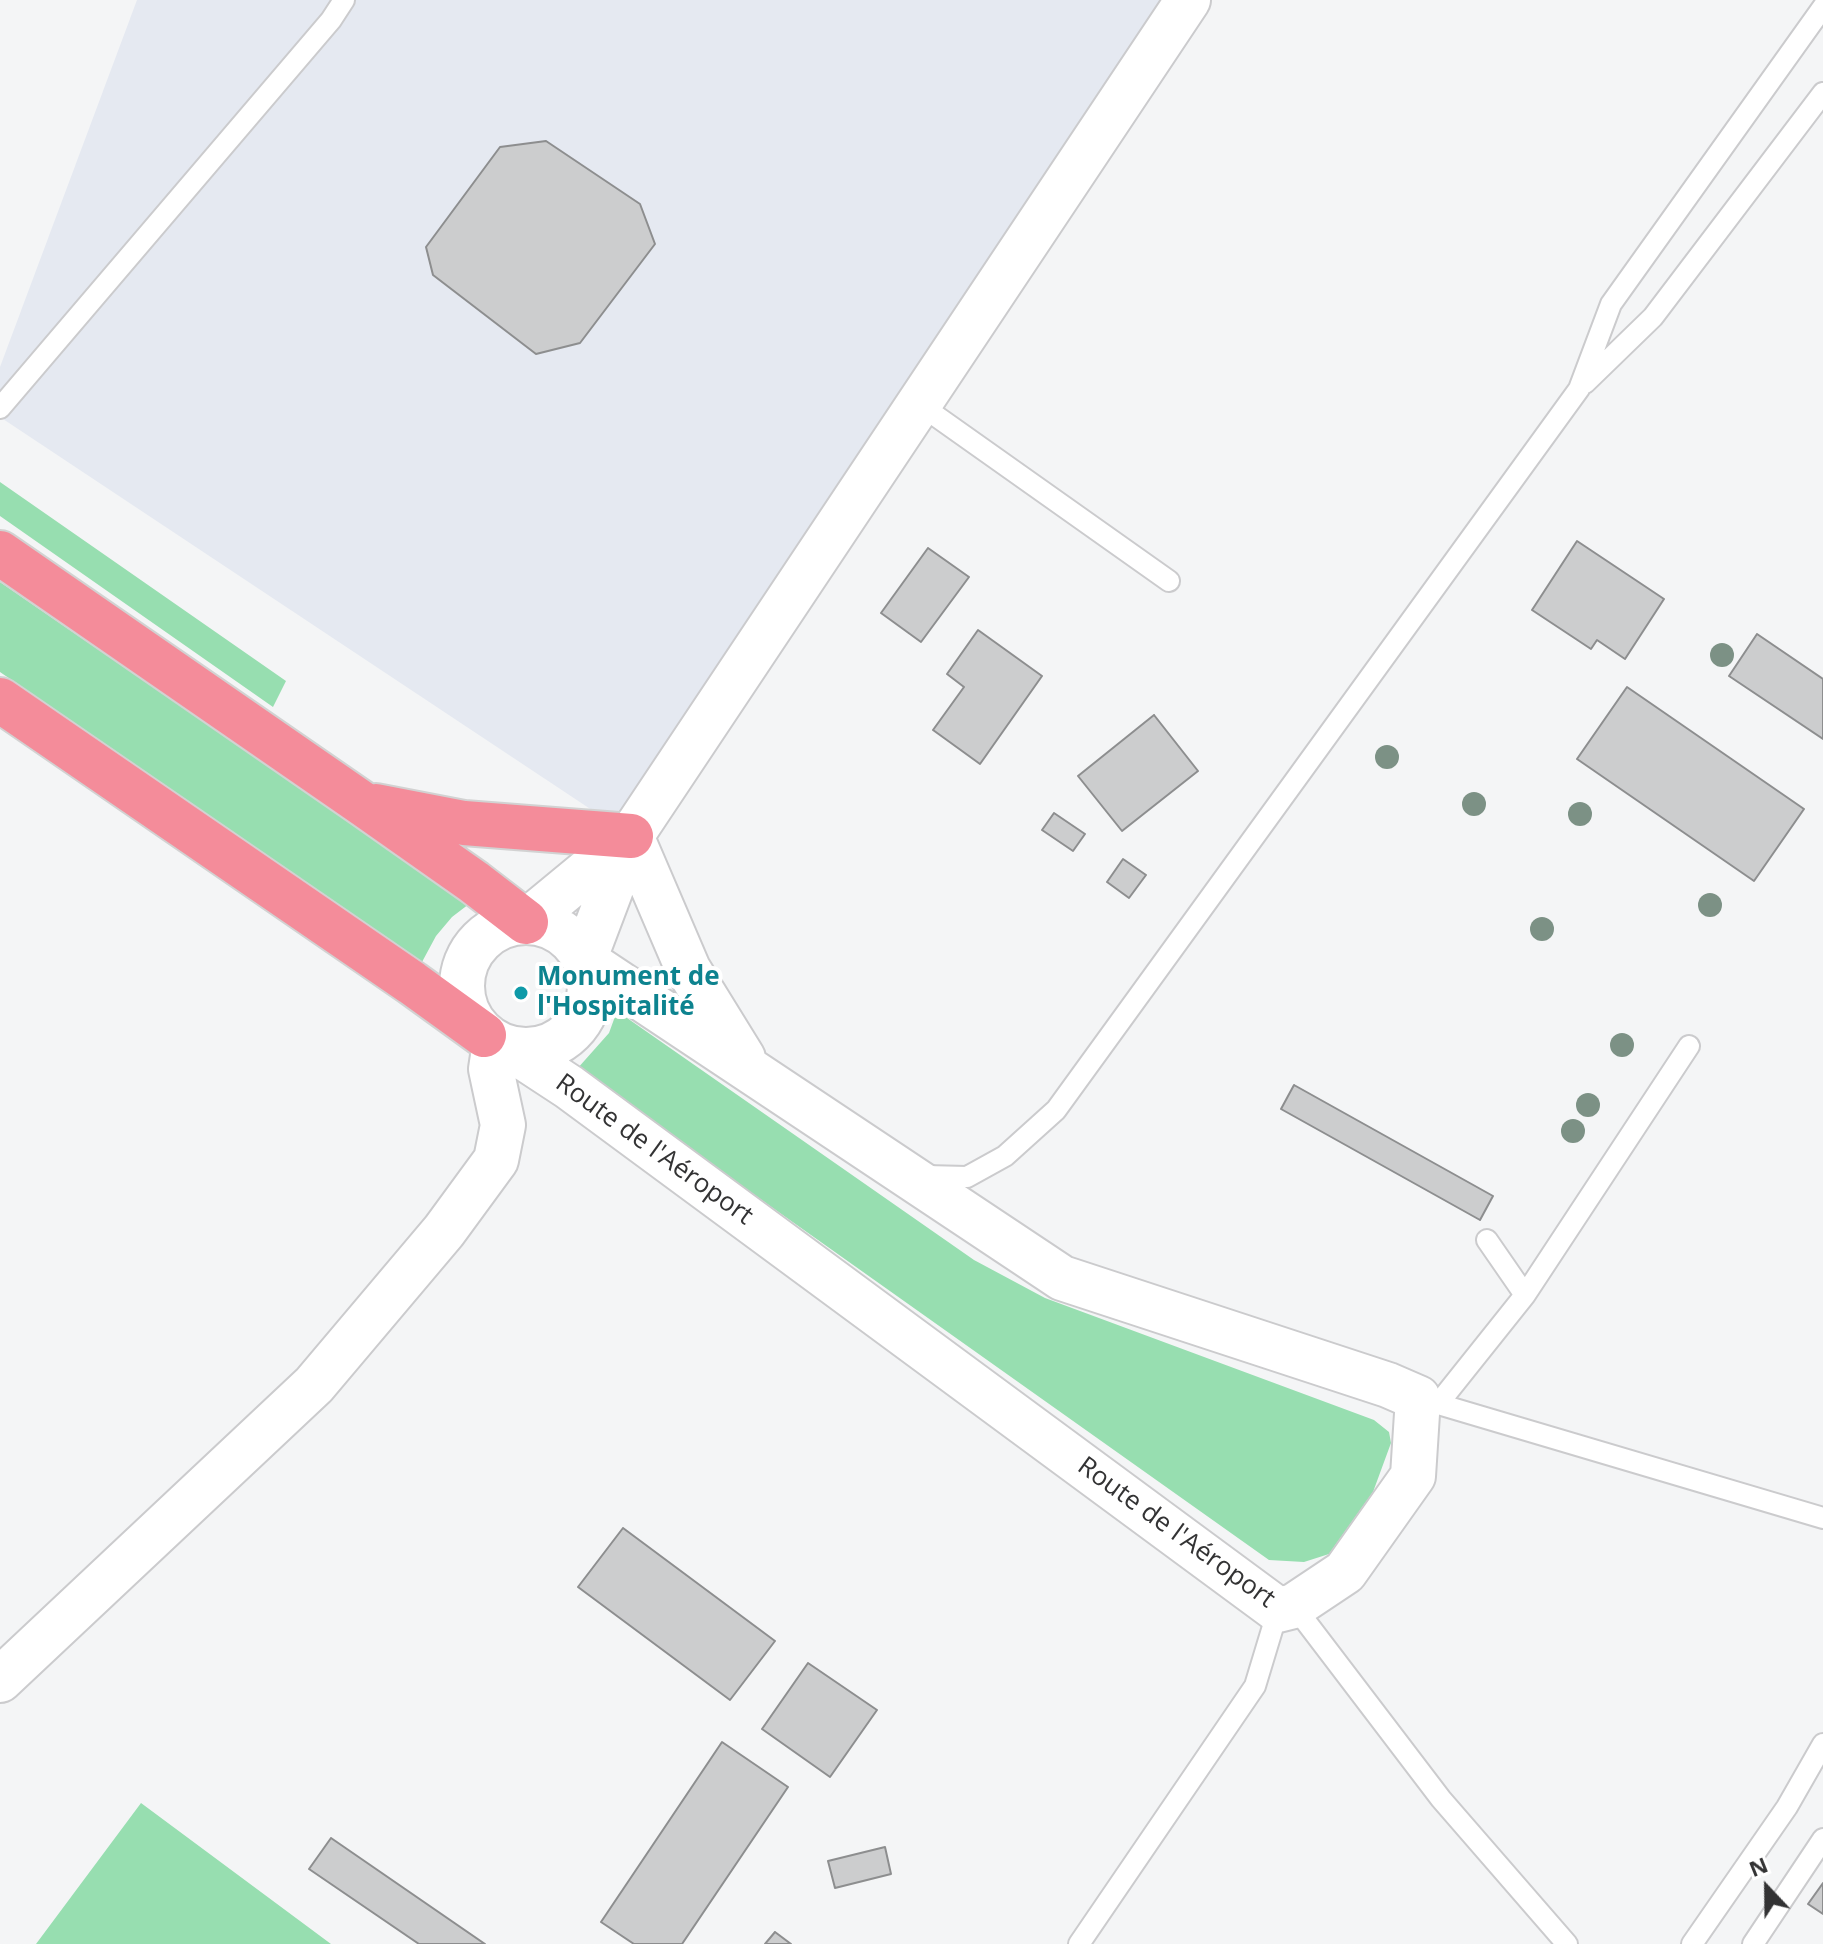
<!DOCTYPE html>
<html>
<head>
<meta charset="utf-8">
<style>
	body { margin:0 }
	#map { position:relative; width:1823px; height:1944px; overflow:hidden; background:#f4f5f6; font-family:"Open Sans",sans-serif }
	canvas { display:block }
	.north { position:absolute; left:1727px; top:1848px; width:80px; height:80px; -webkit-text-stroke:6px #fff; paint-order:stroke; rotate:338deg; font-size:22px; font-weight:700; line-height:32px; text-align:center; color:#333334 }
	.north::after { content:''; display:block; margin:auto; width:28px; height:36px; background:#333334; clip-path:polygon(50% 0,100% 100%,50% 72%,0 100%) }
</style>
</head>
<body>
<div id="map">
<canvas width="1823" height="1944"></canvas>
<div class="north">N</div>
</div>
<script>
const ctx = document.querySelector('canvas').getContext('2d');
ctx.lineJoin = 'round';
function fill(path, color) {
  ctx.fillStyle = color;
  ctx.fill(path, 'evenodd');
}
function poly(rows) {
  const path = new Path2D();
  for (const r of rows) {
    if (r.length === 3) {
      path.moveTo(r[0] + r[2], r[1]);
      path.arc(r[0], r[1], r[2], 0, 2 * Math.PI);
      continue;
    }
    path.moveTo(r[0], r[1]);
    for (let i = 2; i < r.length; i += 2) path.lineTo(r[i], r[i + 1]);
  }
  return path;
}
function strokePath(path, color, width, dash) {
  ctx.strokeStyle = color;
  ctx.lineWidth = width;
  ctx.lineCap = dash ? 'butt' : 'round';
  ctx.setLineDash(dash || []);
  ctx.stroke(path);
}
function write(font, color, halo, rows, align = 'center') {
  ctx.font = font + ' "Open Sans",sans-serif';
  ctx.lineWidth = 8;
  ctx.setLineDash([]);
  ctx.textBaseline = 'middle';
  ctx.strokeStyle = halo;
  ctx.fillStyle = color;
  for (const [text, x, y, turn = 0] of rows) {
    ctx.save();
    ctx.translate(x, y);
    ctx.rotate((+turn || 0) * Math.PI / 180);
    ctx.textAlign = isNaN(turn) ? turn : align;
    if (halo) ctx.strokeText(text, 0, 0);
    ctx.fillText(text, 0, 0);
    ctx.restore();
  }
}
const built = poly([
	[137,0,1200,0,631,836,0,417,0,367]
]);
const green = poly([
	[0,482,286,681,273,707,0,516],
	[0,582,469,904,452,917,436,936,422,962,0,672],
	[617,1011,974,1260,1045,1298,1374,1420,1389,1432,1391,1443,1373,1492,1329,1554,1304,1562,1269,1560,577,1069,609,1033],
	[141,1803,331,1944,36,1944]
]);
const building = poly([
	[546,141,640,204,655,244,580,343,536,354,433,275,426,247,500,147,546,141],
	[1577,541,1664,599,1625,659,1597,640,1591,649,1532,610,1577,541],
	[928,548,969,577,921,642,881,613,928,548],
	[978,630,1042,676,980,764,933,730,964,687,947,674,978,630],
	[1757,634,1823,679,1823,739,1729,676,1757,634],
	[1627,687,1804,809,1754,881,1577,759,1627,687],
	[1154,715,1198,771,1122,831,1078,776,1154,715],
	[1054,813,1085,834,1073,851,1042,830,1054,813],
	[1123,859,1146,875,1129,898,1107,882,1123,859],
	[1294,1085,1493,1196,1480,1220,1281,1109,1294,1085],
	[623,1528,775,1641,730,1700,578,1587,623,1528],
	[808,1663,877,1710,830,1777,762,1729,808,1663],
	[722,1742,788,1787,682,1944,634,1944,601,1922,722,1742],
	[331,1838,485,1944,419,1944,309,1869,331,1838],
	[885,1847,891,1874,835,1888,828,1861,885,1847],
	[1823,1883,1823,1914,1808,1904,1823,1883],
	[775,1932,791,1944,765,1944,775,1932]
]);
const service = poly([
	[1585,383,1653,317,1823,93],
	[919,404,1169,581],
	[0,408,331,20,344,0],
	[926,1176,967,1177,1005,1156,1056,1110,1579,389,1611,304,1823,7],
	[1525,1295,1689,1046],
	[1418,1398,1823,1518],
	[1438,1404,1525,1295,1487,1240],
	[1294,1606,1441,1799,1567,1944],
	[1079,1944,1255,1686,1278,1610],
	[1692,1944,1787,1807,1823,1744],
	[1753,1944,1823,1839]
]);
const tertiary = poly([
	[631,836,688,969,743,1058],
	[526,922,629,837],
	[526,986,64],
	[511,1049,569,1087,1278,1610,1294,1606,1345,1572,1413,1476,1418,1398,1388,1385,1062,1278,584,960,631,836,1188,0],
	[0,1680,314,1385,444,1231,496,1160,503,1125,491,1069,495,1043]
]);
const trunk = poly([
	[0,553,363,804,474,882,526,922],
	[0,700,412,983,484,1035],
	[376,806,464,823,631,836]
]);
const trees = [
	[1722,655],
	[1387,757],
	[1474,804],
	[1580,814],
	[1710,905],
	[1542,929],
	[1622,1045],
	[1588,1105],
	[1573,1131]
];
const markers = [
	[521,993,8,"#0f9aa8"]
];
const cultureNames = [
	["Monument de",537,978],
	["l'Hospitalité",537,1008]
];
const streetNames = [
	["Route de l'Aéroport",654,1150,36],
	["Route de l'Aéroport",1176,1533,36]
];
fill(built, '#e5e9f1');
fill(green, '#97deb0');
fill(building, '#cccdce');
strokePath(building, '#8d8e8f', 2);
strokePath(service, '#cbcbcd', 24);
strokePath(tertiary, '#cbcbcd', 48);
strokePath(trunk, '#d2d2d2', 48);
strokePath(service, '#fff', 20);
strokePath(tertiary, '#fff', 44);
strokePath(trunk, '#f48c9a', 44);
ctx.fillStyle = '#7c9185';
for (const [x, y] of trees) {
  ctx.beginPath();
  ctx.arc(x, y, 12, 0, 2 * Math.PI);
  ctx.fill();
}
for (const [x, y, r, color] of markers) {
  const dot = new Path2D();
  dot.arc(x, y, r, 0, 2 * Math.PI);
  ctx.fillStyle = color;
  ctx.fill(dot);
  strokePath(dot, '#fff', 3);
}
write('bold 26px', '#0d838f', '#fff', cultureNames, 'left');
write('26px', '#333334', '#fff', streetNames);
</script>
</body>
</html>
